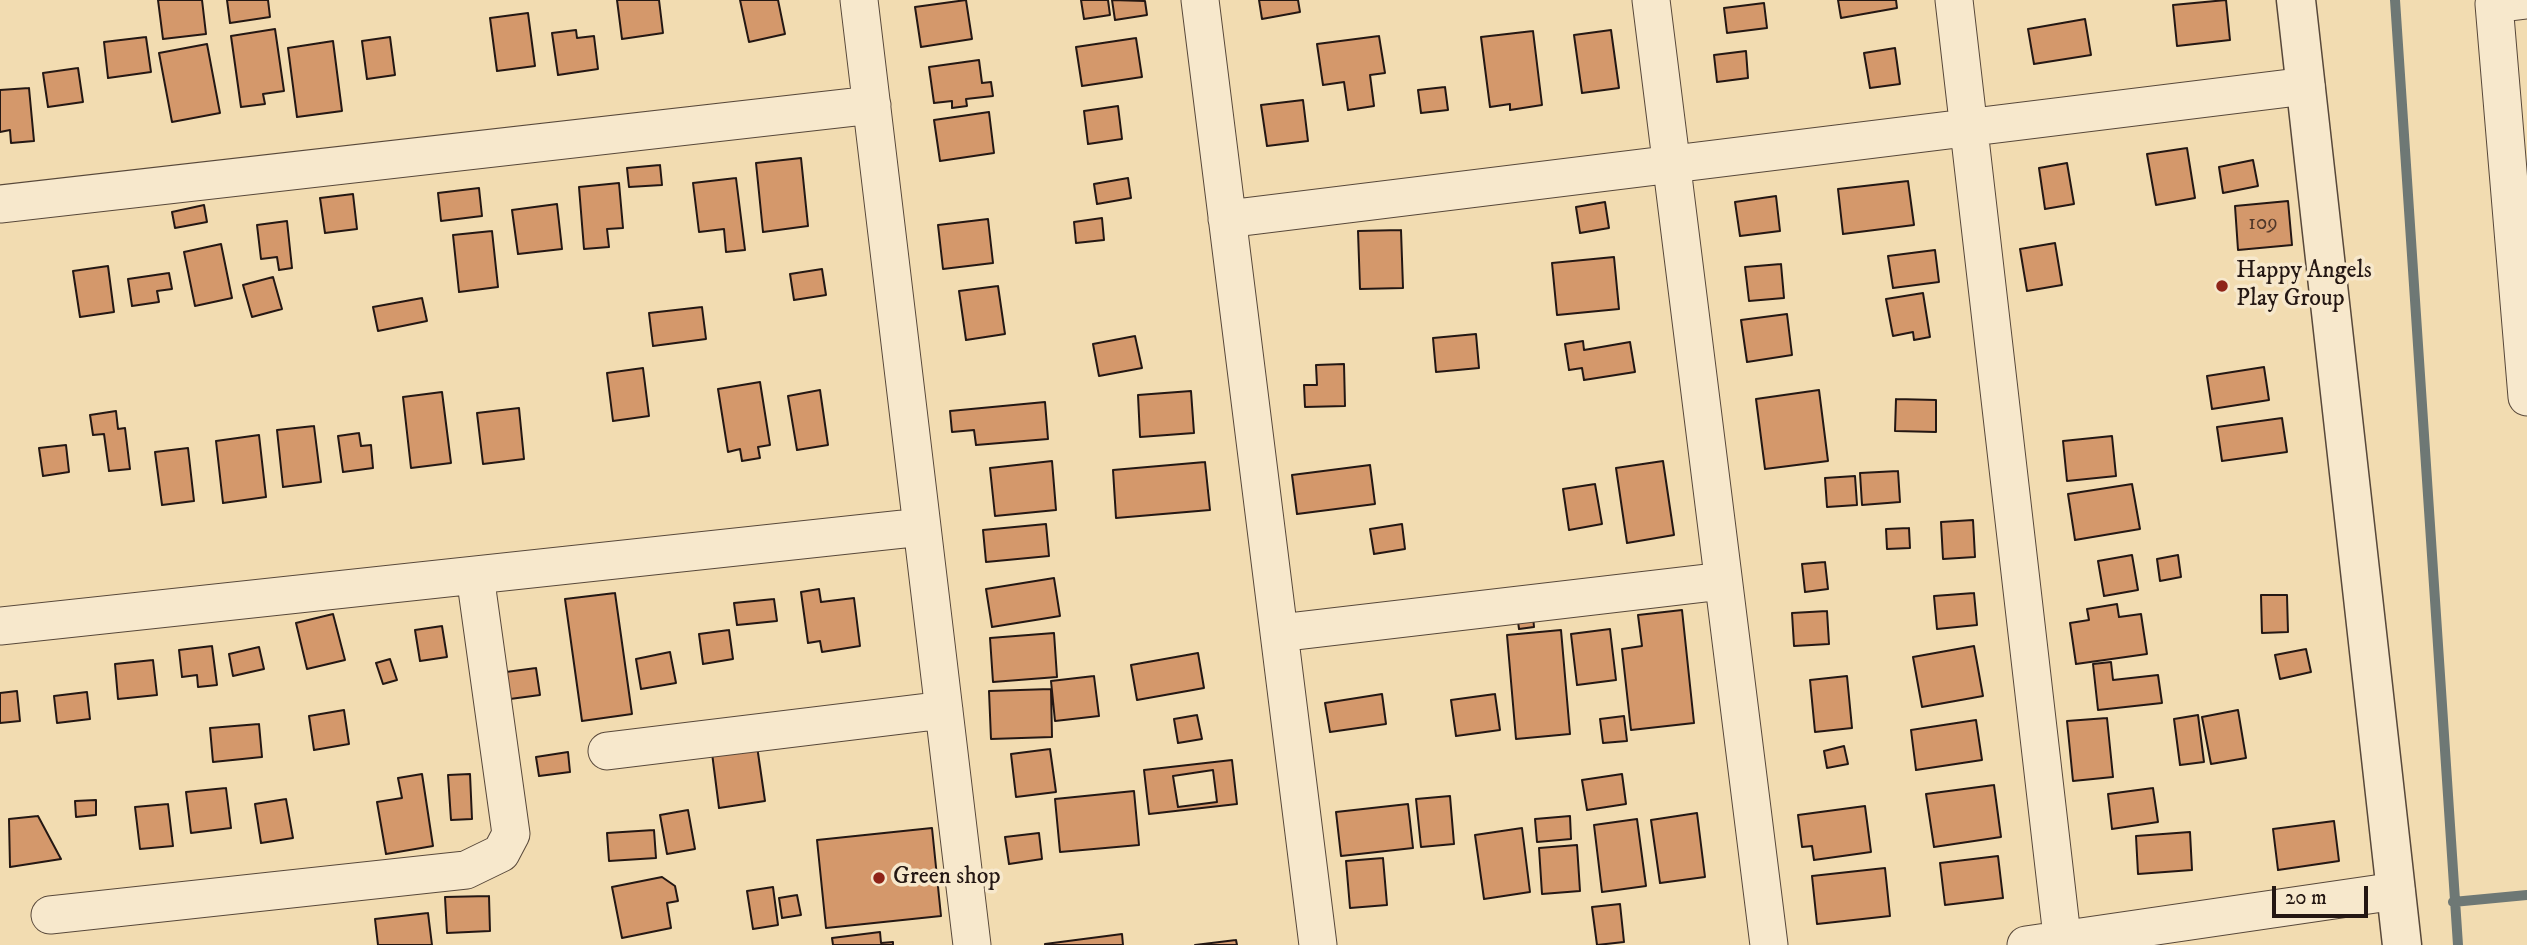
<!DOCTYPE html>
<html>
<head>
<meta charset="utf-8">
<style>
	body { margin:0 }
	#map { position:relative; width:2527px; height:945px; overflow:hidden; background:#f2dcb1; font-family:"IM FELL DW Pica",serif }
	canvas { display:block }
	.scale { position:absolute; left:2272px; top:886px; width:96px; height:32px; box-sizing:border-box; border:4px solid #241713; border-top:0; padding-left:9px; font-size:21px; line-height:24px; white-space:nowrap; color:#241713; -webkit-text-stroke:5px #f7e8cc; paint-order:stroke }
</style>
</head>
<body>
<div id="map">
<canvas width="2527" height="945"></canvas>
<div class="scale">20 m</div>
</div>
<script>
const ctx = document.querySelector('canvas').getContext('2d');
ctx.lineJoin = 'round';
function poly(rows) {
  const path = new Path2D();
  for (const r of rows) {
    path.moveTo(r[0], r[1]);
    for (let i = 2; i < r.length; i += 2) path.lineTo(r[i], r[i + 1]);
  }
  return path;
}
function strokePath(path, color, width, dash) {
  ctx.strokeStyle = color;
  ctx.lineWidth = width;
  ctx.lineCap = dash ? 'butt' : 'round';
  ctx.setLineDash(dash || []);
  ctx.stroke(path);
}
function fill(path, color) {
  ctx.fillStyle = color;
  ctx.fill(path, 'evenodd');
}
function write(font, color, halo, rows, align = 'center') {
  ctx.font = font + ' "IM FELL DW Pica",serif';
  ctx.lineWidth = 7;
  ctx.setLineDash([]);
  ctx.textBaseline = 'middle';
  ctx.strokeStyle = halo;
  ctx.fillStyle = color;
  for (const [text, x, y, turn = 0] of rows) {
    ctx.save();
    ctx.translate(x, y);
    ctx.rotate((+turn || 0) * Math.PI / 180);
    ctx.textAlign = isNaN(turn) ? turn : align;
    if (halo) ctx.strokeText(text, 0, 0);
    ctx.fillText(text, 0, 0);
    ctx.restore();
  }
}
const stream = poly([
	[2395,0,2458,945],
	[2453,902,2527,895]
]);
const building = poly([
	[158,0,202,0,206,34,163,39,158,0],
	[227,0,268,0,270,17,230,23,227,0],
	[617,0,659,0,663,33,622,39,617,0],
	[740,0,778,0,785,34,749,42,740,0],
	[966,0,972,39,921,47,915,7,966,0],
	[1081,0,1108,0,1110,15,1084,19,1081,0],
	[1112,0,1145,1,1147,15,1115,20,1112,0],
	[1259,0,1298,0,1300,12,1262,19,1259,0],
	[1838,0,1896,0,1897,8,1841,18,1838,0],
	[2226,0,2230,40,2177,46,2173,5,2226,0],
	[1764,3,1767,28,1727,33,1724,8,1764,3],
	[528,13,535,66,497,71,490,18,528,13],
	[2085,19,2091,55,2034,64,2028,29,2085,19],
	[275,29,284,91,263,94,265,104,241,107,231,36,275,29],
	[576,30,577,38,594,36,598,69,558,75,552,33,576,30],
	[1611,30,1619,88,1582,93,1574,35,1611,30],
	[1533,31,1542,105,1510,110,1510,104,1490,107,1481,37,1533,31],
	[1379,36,1385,73,1370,75,1374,106,1348,110,1344,82,1323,85,1317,44,1379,36],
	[146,37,151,72,108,78,104,42,146,37],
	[390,37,395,75,367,79,362,41,390,37],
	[1136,38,1142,77,1082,86,1076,47,1136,38],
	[333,41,342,111,297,117,288,48,333,41],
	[207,44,220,113,172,122,159,53,207,44],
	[1895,48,1900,84,1870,88,1864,53,1895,48],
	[1746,51,1748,78,1717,82,1714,55,1746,51],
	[979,60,982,83,991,82,993,96,966,99,967,106,952,108,952,101,934,103,929,67,979,60],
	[78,68,83,102,48,107,43,73,78,68],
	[1445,87,1448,110,1421,113,1418,90,1445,87],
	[29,88,34,141,11,143,10,130,0,132,0,90,29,88],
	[1303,100,1308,141,1267,146,1261,105,1303,100],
	[1118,106,1122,139,1088,144,1084,111,1118,106],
	[989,112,994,153,940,161,934,120,989,112],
	[2187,148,2195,198,2156,205,2147,154,2187,148],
	[801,158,808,226,763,232,756,163,801,158],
	[2253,160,2258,186,2223,193,2219,167,2253,160],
	[2067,163,2074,204,2045,209,2039,168,2067,163],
	[660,165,662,185,629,187,627,168,660,165],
	[736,178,745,250,726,252,724,229,699,232,693,183,736,178],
	[1128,178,1131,198,1097,204,1094,184,1128,178],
	[1908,181,1914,225,1843,234,1838,189,1908,181],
	[619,183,623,228,607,229,609,247,584,249,579,187,619,183],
	[479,188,482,216,441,221,438,193,479,188],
	[353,194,357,229,325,233,320,198,353,194],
	[1776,196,1780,231,1740,236,1735,202,1776,196],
	[2288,201,2292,245,2238,250,2235,206,2288,201],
	[1605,202,1609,228,1580,233,1576,207,1605,202],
	[557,204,562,249,518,254,512,210,557,204],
	[204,205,207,222,175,228,172,212,204,205],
	[1102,218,1104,240,1076,243,1074,222,1102,218],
	[988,219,993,263,943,269,938,225,988,219],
	[287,221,292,268,279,270,277,257,261,259,257,225,287,221],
	[1401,230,1403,288,1360,289,1358,231,1401,230],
	[492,231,498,287,459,292,453,235,492,231],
	[2055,243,2062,285,2027,291,2020,249,2055,243],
	[221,244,232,298,195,306,184,252,221,244],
	[1935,250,1939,282,1893,288,1888,256,1935,250],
	[1614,257,1619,309,1557,315,1552,263,1614,257],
	[1781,264,1784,298,1749,301,1745,267,1781,264],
	[108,266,114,312,80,317,73,271,108,266],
	[822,269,826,295,794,300,790,274,822,269],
	[169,273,172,289,157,291,159,302,132,306,128,279,169,273],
	[273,277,282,309,252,317,243,285,273,277],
	[998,286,1005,334,966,340,959,291,998,286],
	[1923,293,1930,337,1914,340,1913,332,1893,336,1886,299,1923,293],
	[422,298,427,321,378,331,373,307,422,298],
	[702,307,706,339,653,346,649,313,702,307],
	[1787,314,1792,355,1747,362,1741,320,1787,314],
	[1476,334,1479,368,1436,372,1433,338,1476,334],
	[1135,336,1142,368,1099,376,1093,344,1135,336],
	[1583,341,1584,350,1630,342,1635,372,1584,380,1582,368,1569,370,1565,344,1583,341],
	[1344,364,1345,406,1305,407,1304,385,1317,385,1316,365,1344,364],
	[2264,367,2269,400,2212,409,2207,376,2264,367],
	[643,368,649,416,613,421,607,373,643,368],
	[760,382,770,445,758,447,760,458,742,461,740,449,728,452,718,389,760,382],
	[820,390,828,445,797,450,788,396,820,390],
	[1819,390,1828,461,1765,469,1756,399,1819,390],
	[1191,391,1194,433,1140,437,1138,395,1191,391],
	[442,392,451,463,411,468,403,397,442,392],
	[1896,399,1936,400,1936,432,1895,431,1896,399],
	[1045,402,1048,439,976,445,974,430,952,432,950,411,1045,402],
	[519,408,524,459,483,464,477,413,519,408],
	[116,411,118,429,125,428,130,469,109,471,104,434,93,435,90,415,116,411],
	[2282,418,2287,452,2222,461,2217,427,2282,418],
	[314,426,321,482,283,487,277,430,314,426],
	[359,433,361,446,371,445,373,468,343,472,338,436,359,433],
	[259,435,266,497,223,503,216,441,259,435],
	[2112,436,2116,476,2067,481,2063,441,2112,436],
	[66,445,69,472,43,476,39,448,66,445],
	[188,448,194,501,162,505,155,452,188,448],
	[1052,461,1056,510,995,516,990,468,1052,461],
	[1663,461,1674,535,1627,543,1616,468,1663,461],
	[1205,462,1210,510,1116,518,1113,470,1205,462],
	[1370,465,1375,504,1297,514,1292,475,1370,465],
	[1898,471,1900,502,1862,505,1860,473,1898,471],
	[1855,476,1857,505,1827,507,1825,478,1855,476],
	[1595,484,1602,524,1569,530,1563,489,1595,484],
	[2132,484,2140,529,2075,540,2068,494,2132,484],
	[1973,520,1975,557,1943,559,1941,522,1973,520],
	[1046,524,1049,556,986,562,983,530,1046,524],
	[1402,524,1405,549,1374,554,1370,529,1402,524],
	[1909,528,1910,548,1887,549,1886,529,1909,528],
	[2132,555,2138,590,2104,596,2098,561,2132,555],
	[2178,555,2181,577,2160,581,2157,559,2178,555],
	[1825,562,1828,589,1805,592,1802,564,1825,562],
	[1054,578,1060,616,992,627,986,589,1054,578],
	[819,589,821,602,854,598,860,646,822,652,820,641,808,643,801,592,819,589],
	[615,593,632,714,582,721,565,599,615,593],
	[1974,593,1977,625,1937,629,1934,596,1974,593],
	[2261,595,2287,595,2288,632,2262,633,2261,595],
	[774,599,777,621,737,625,734,603,774,599],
	[2117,604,2119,617,2141,614,2147,654,2076,664,2070,623,2089,620,2087,609,2117,604],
	[1532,605,1534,627,1519,629,1516,607,1532,605],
	[1682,610,1694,723,1631,730,1622,649,1642,646,1638,615,1682,610],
	[1827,611,1829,644,1794,646,1792,613,1827,611],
	[333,614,345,660,307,669,296,623,333,614],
	[442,626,447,657,420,661,415,630,442,626],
	[1610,629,1616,680,1577,685,1571,634,1610,629],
	[729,630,733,659,703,664,699,634,729,630],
	[1561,630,1570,734,1516,739,1507,635,1561,630],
	[1054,633,1057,677,993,682,990,638,1054,633],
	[212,646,217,685,198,687,197,675,182,677,179,650,212,646],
	[1974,646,1983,696,1922,707,1913,657,1974,646],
	[259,647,264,669,233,676,229,654,259,647],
	[2306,649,2311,672,2280,679,2275,655,2306,649],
	[670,652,676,683,641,689,636,659,670,652],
	[1198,653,1204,688,1137,700,1131,665,1198,653],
	[390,659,397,680,383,684,376,663,390,659],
	[153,660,157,695,118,699,115,664,153,660],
	[2111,662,2113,680,2158,675,2162,703,2098,710,2093,664,2111,662],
	[536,668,540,695,510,699,506,672,536,668],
	[1094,676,1099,716,1055,721,1051,681,1094,676],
	[1847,676,1852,728,1815,732,1810,680,1847,676],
	[1051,689,1052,737,991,739,989,691,1051,689],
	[17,691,20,721,0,723,0,693,17,691],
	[87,692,90,719,57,723,54,696,87,692],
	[1382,694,1386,724,1330,732,1325,703,1382,694],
	[1495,694,1500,730,1456,736,1451,700,1495,694],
	[344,710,349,744,314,750,309,716,344,710],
	[2238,710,2246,758,2211,764,2202,717,2238,710],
	[1197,715,1202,739,1178,743,1174,719,1197,715],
	[2198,715,2204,762,2180,765,2174,719,2198,715],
	[1624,716,1627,741,1603,743,1600,719,1624,716],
	[2107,718,2113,777,2073,781,2067,721,2107,718],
	[1976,720,1982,760,1916,770,1911,730,1976,720],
	[259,724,262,757,213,762,210,728,259,724],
	[757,746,765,801,719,808,712,753,757,746],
	[1844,746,1848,764,1827,768,1824,751,1844,746],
	[1050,749,1056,792,1016,797,1011,754,1050,749],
	[568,752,570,772,539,776,536,757,568,752],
	[1232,760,1237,804,1149,814,1144,770,1232,760],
	[1213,770,1217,802,1178,807,1173,776,1213,770],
	[422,774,433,846,386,854,377,802,402,798,398,778,422,774],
	[470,774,472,819,451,820,448,775,470,774],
	[1622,774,1626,804,1587,810,1582,780,1622,774],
	[1994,785,2001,837,1934,847,1926,794,1994,785],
	[226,788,231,828,191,833,186,792,226,788],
	[2153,788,2158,822,2112,829,2108,794,2153,788],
	[1134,791,1139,845,1060,852,1055,799,1134,791],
	[1450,796,1454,844,1421,847,1416,799,1450,796],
	[286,799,293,838,261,843,255,804,286,799],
	[96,800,96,815,76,817,75,801,96,800],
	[168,804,173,846,140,849,135,807,168,804],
	[1408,804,1413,848,1341,856,1336,812,1408,804],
	[1865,806,1871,852,1814,860,1812,846,1802,847,1798,815,1865,806],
	[688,810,695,849,667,854,660,815,688,810],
	[1697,813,1705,877,1660,883,1651,820,1697,813],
	[38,816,61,859,10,867,9,819,38,816],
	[1570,816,1571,839,1537,842,1535,819,1570,816],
	[1637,819,1646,886,1602,892,1594,825,1637,819],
	[2334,821,2339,861,2278,870,2273,829,2334,821],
	[932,828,941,916,826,928,817,840,932,828],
	[1522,828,1530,892,1484,899,1475,835,1522,828],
	[654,830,656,858,609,861,607,833,654,830],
	[2190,832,2192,870,2138,874,2136,836,2190,832],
	[1039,833,1042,859,1009,864,1005,837,1039,833],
	[1577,845,1580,891,1542,894,1539,848,1577,845],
	[1998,856,2003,898,1945,905,1940,863,1998,856],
	[1383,858,1387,905,1350,908,1346,861,1383,858],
	[1885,868,1890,916,1817,924,1812,876,1885,868],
	[662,877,675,886,678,901,667,903,671,928,622,938,612,887,662,877],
	[773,887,778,925,753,929,747,891,773,887],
	[797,895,801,915,782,918,779,898,797,895],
	[489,896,490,931,447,933,445,897,489,896],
	[1620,904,1624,942,1597,945,1592,907,1620,904],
	[428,913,432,945,378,945,375,919,428,913],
	[880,932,881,943,893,942,893,945,833,945,832,938,880,932],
	[1122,934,1123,945,1045,945,1045,944,1122,934],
	[1236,940,1237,945,1195,945,1236,940]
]);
const minor = poly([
	[859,0,972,945],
	[1200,0,1318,945],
	[1651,0,1769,945],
	[1954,0,2063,945],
	[2525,0,2494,4,2527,397],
	[0,204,872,105],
	[1227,219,2306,86],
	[0,626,922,527],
	[1279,633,1723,581],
	[607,751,944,710],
	[50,915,466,870,501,853,511,834,475,575],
	[2026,945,2396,891]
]);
const tertiary = poly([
	[2296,0,2402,945]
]);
const markers = [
	[2222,286,7,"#8f2418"],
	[879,878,7,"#8f2418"]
];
const numberNames = [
	["109",2263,225]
];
const poiNames = [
	["Happy Angels",2236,272],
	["Play Group",2236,300],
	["Green shop",893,878]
];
strokePath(stream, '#6e7875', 10);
fill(building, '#d4986b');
strokePath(building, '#241713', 2);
strokePath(minor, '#58483a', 39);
strokePath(tertiary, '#58483a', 41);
strokePath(minor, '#f7e8cc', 37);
strokePath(tertiary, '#f7e8cc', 38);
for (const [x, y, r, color] of markers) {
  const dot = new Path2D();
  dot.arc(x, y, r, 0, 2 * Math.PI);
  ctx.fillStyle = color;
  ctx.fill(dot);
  strokePath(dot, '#f7e8cc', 2.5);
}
write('21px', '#503729', null, numberNames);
write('24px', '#241713', '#f7e8cc', poiNames, 'left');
</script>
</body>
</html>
